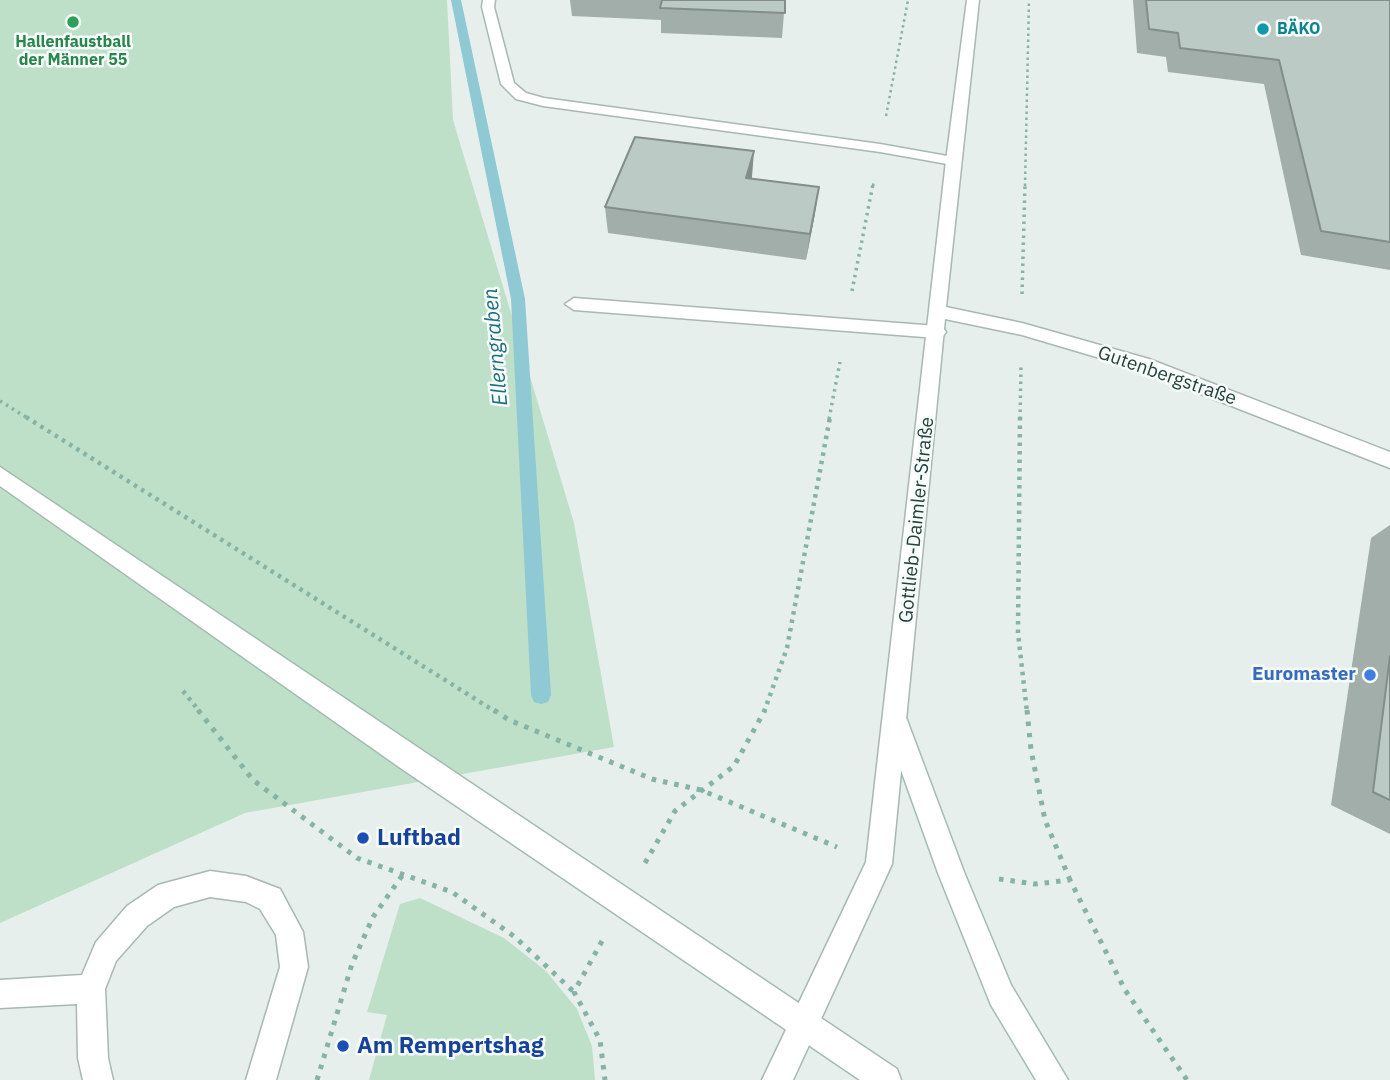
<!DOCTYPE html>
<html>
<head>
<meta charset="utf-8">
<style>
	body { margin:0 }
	canvas { display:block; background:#e6efeb }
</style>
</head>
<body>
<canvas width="1390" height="1080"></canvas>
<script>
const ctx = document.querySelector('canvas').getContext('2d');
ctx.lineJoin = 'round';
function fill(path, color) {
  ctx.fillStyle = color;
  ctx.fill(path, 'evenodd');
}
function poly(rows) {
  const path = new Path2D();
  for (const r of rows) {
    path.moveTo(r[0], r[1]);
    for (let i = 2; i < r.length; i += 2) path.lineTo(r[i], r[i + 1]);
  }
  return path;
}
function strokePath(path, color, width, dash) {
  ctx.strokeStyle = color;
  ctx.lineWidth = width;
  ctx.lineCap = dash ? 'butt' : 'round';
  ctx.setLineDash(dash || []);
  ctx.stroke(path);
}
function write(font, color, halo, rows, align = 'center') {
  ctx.font = font + ' "IBM Plex Sans",sans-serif';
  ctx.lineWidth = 5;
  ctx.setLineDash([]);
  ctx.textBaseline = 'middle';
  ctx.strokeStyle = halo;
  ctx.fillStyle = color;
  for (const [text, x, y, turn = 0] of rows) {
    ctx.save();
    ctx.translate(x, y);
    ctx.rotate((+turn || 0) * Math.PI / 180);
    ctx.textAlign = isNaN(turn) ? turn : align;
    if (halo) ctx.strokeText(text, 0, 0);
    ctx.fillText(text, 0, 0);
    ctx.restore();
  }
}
const green = poly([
	[0,0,447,0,453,120,574,523,614,747,245,813,0,923],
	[420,898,504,938,546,971,577,1009,592,1046,595,1080,369,1080,387,1015,367,1012,400,904]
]);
const stream = poly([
	[451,0,461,0,525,299,551,695,548,702,541,704,534,702,531,695,511,299,451,0]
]);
const pathFar3 = poly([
	[886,116,908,0],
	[873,186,874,180],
	[1025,186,1029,0]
]);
const pathFar2 = poly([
	[852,291,873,184],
	[1022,294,1025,184],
	[0,401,29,419],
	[829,419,840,362],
	[1020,419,1021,366]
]);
const pathFar1 = poly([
	[26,417,496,712],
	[1020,417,1018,633,1027,712],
	[183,691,200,712],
	[764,712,787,648,830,417]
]);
const path = poly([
	[198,710,253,780,357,858,452,892,515,937,574,992],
	[494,710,509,720,652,779,701,790,837,847],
	[1027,710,1031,750,1045,820,1070,880],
	[645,863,675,811,734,766,765,710],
	[999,879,1035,884,1070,880,1125,990,1187,1080],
	[602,941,574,992,600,1040,605,1080],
	[317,1080,352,964,373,917,404,873]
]);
const lane = poly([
	[483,0,495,0,494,7,514,83,526,93,544,98,880,144,953,157,960,161,953,165,880,152,543,106,516,99,501,84,482,7,483,0],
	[574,298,937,326,943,328,946,332,943,336,937,338,574,310,565,304,574,298]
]);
const street = poly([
	[967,0,979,0,946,307,1022,323,1149,359,1390,452,1390,468,1137,369,1022,335,945,319,892,864,793,1080,762,1080,866,862,946,161,967,0],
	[210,871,246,876,280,889,303,932,308,967,276,1080,246,1080,280,967,276,935,260,909,246,902,210,897,174,907,147,926,116,961,105,989,108,1058,113,1080,83,1080,78,1058,77,1004,0,1008,0,980,82,975,96,942,127,906,158,885,210,871]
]);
const secondary = poly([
	[0,467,897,1069,901,1080,860,1080,399,767,0,486,0,467],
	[895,708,903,712,907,720,964,872,1011,985,1068,1080,1036,1080,991,1005,938,873,883,720,887,712,895,708]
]);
const wall = poly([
	[570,0,785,0,782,38,661,33,661,20,572,16],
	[1133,0,1390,0,1390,270,1301,255,1264,84,1168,72,1166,57,1137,53],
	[752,177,752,179,815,213,806,260,608,233,605,207],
	[1390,525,1390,834,1331,805,1371,538]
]);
const shadedWall = poly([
	[754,151,752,177,745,204,746,178],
	[819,187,815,213,806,260,810,234]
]);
const building = poly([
	[662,0,785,0,785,13,660,8,662,0],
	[1146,0,1390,0,1390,242,1321,231,1279,60,1180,48,1178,33,1149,29,1146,0],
	[635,137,754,151,746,178,819,187,810,234,605,207,635,137],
	[1390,656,1390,800,1373,792,1390,656]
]);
const markers = [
	[73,22,7,"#2e9e5b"],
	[1263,29,7,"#0f9aa8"],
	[1370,675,7,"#3f7fe0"],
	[363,838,7,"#1a4fb4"],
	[343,1046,7,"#1a4fb4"]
];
const farCulturenames = [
	["BÄKO",1277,29]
];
const farLeisurenames = [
	["Hallenfaustball",73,42],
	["der Männer 55",73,60]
];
const streetNames = [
	["Gutenbergstraße",1167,376,19],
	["Gottlieb-Daimler-Straße",917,520,-84]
];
const shopNames = [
	["Euromaster",1356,675]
];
const waterNames = [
	["Ellerngraben",496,347,-95]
];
const nearTransitnames = [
	["Luftbad",377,838],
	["Am Rempertshag",357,1046]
];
fill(green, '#bfe0c8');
fill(stream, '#8ec9d4');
strokePath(lane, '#a8b8b2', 3);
strokePath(street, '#a8b8b2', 3);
strokePath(secondary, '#a4bbb3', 3);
strokePath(pathFar3, '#86b3a5', 2.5, [2.5, 3.5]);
strokePath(pathFar2, '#86b3a5', 3.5, [2.5, 4.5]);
strokePath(pathFar1, '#86b3a5', 4.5, [3.5, 5]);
strokePath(path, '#86b3a5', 5, [4.5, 7]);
fill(lane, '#fff');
fill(street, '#fff');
fill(secondary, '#fff');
fill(wall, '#a1aea9');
fill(shadedWall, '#838d89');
fill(building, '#bbcac4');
strokePath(building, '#838d89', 2);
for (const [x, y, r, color] of markers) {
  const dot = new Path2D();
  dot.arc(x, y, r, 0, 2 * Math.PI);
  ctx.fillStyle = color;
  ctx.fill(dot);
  strokePath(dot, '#f7fbf9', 2.5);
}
write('bold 16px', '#0d838f', '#f7fbf9', farCulturenames, 'left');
write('bold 16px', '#27864d', '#f7fbf9', farLeisurenames);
write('19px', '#24423a', '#f7fbf9', streetNames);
write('bold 19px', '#366cbe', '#f7fbf9', shopNames, 'right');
write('italic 21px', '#1c6f80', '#f7fbf9', waterNames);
write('bold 23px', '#164399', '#f7fbf9', nearTransitnames, 'left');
</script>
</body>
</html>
